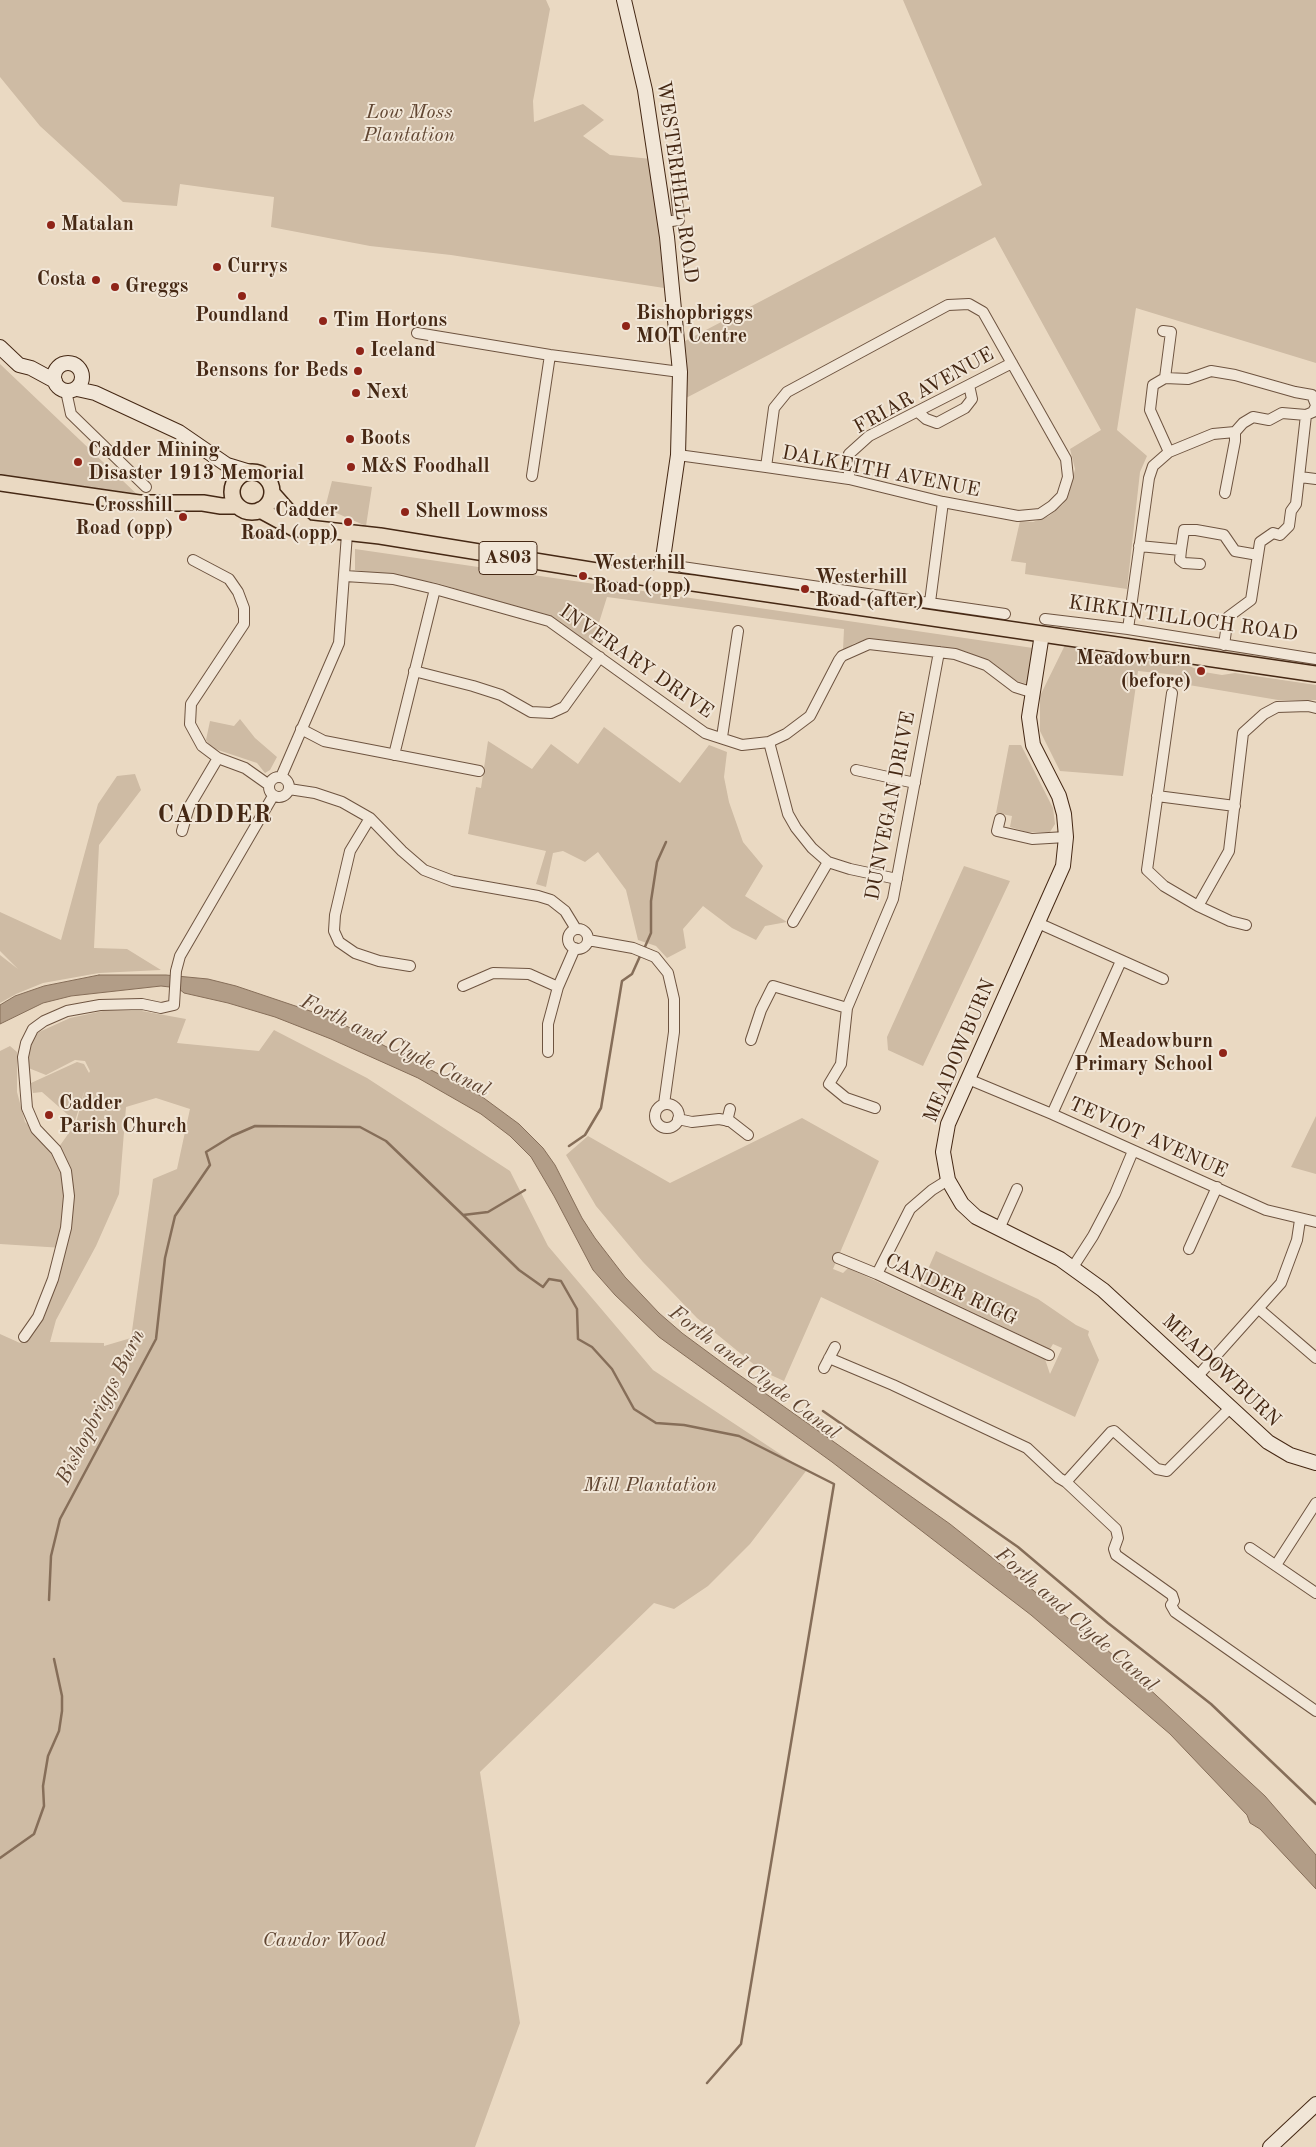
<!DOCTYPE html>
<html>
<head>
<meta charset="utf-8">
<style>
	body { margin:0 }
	canvas { display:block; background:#ead9c2 }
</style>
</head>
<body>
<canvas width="1316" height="2147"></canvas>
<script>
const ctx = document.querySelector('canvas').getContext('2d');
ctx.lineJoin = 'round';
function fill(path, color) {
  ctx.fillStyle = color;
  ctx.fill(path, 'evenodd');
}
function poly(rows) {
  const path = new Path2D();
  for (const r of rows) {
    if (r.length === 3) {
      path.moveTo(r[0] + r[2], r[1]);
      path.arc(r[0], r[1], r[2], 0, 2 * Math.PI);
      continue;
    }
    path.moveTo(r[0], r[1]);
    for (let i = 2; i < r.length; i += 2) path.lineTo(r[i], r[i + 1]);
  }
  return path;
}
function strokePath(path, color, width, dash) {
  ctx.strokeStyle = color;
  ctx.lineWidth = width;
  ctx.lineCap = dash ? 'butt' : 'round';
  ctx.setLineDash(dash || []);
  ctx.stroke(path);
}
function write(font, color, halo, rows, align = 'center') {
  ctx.font = font + ' "Old Standard TT",serif';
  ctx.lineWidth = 4;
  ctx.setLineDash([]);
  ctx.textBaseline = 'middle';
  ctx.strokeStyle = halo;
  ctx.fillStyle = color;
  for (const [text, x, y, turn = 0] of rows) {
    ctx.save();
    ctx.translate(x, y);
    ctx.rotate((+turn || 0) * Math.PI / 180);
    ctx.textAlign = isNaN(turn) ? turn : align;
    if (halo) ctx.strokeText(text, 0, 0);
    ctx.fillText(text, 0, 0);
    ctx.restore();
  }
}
const green = poly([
	[0,0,546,0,550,9,533,101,534,122,583,104,604,120,583,136,610,155,652,159,664,288,451,255,370,246,271,227,274,197,180,184,177,206,123,202,40,126,0,77],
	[903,0,1316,0,1316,363,1136,308,1117,430,1147,456,1140,472,1127,589,1025,574,1026,563,1011,561,1020,521,1033,522,1049,516,1063,504,1069,493,1075,469,1070,449,1101,430,995,237,686,398,685,341,982,185],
	[0,364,143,500,0,479],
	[332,481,372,487,366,526,325,508],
	[355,549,1033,648,1027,684,1017,681,990,662,873,640,855,643,843,650,844,629,607,597,592,645,549,617,437,583,355,570],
	[1065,645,1112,656,1189,666,1204,672,1222,675,1235,673,1316,685,1316,700,1278,700,1177,683,1177,675,1138,671,1123,776,1060,771,1040,731,1040,696],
	[1198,646,1316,664,1316,667,1198,649],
	[240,719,255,738,277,757,270,770,265,773,257,763,212,748,206,740,210,721,234,726],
	[604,727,680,783,709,745,727,752,724,777,729,802,743,842,763,866,745,896,787,922,765,926,756,940,732,928,703,906,683,929,686,948,667,958,656,946,638,940,626,890,598,852,585,862,563,851,553,853,546,887,536,884,546,851,468,834,476,787,481,788,488,741,532,769,551,744,578,764],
	[1009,745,1021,745,1053,808,1055,824,1050,832,1027,832,1010,827,1012,816,996,813],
	[135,774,141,790,99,845,94,948,127,949,161,970,99,973,43,983,16,994,0,1003,0,955,18,969,0,951,0,912,61,940,98,804,117,776],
	[964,866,1010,881,923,1066,888,1050,887,1037],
	[103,1011,142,1011,186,1019,177,1043,259,1051,274,1030,367,1078,510,1171,548,1246,653,1370,806,1471,750,1544,708,1586,674,1609,654,1603,480,1772,520,2023,475,2147,0,2147,0,1334,20,1343,32,1334,63,1248,0,1244,0,1051,10,1046,17,1052,17,1092,25,1122,56,1151,76,1123,85,1089,75,1121,42,1092,33,1093,31,1083,77,1062,84,1064,89,1073,90,1071,85,1061,75,1060,46,1075,26,1067,27,1044,39,1032,70,1018],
	[156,1098,190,1109,177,1169,153,1179,131,1338,104,1346,104,1343,50,1342,56,1320,96,1246,119,1194,126,1107],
	[1316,1116,1316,1174,1291,1167],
	[802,1118,879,1161,833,1269,843,1273,848,1268,1045,1359,1050,1374,1062,1348,1053,1344,1050,1349,920,1287,936,1251,1038,1299,1076,1325,1089,1331,1088,1335,1099,1360,1075,1417,821,1297,784,1381,762,1371,697,1318,643,1262,596,1206,566,1155,588,1136,670,1183]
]);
const water = poly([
	[99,975,166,975,208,979,236,986,331,1018,481,1096,519,1124,543,1148,555,1165,582,1218,595,1238,625,1277,659,1313,682,1333,728,1367,950,1524,1103,1646,1265,1796,1316,1855,1316,1889,1260,1829,1250,1823,1247,1815,1170,1734,1031,1615,832,1462,659,1337,615,1295,593,1270,554,1196,531,1157,510,1136,481,1114,418,1078,331,1039,275,1017,228,1003,184,993,178,988,161,986,71,996,43,1003,0,1024,0,1005,15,996,44,986,99,975]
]);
const stream = poly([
	[644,949,651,933,651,901,657,862,666,842],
	[569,1146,585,1135,601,1108,622,981,632,974,641,954],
	[463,1215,519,1270,543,1287,549,1279,561,1281,577,1309,578,1339,592,1347,612,1369,634,1409,656,1423,684,1425,739,1436,834,1484,741,2044,707,2083],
	[823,1411,1018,1547,1108,1623,1211,1704,1316,1804],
	[49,1600,51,1556,60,1519,156,1339,165,1258,175,1216,210,1165,206,1152,232,1136,255,1126,360,1127,386,1141,463,1215,488,1212,525,1190],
	[0,1858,34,1834,44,1806,43,1786,48,1756,59,1731,62,1711,62,1696,54,1659]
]);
const street = poly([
	[664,222,679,220,676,190],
	[1163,331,1171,332,1165,378],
	[417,333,550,355,680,372],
	[66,391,71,414,146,487],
	[918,412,926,419,937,423,965,408,972,399,969,385],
	[1169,452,1150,410,1153,385,1165,378,1188,379,1211,371,1235,375,1295,392,1312,395,1316,405],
	[678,455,766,467,849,479,943,502,1018,516,1040,514,1052,506,1062,496,1068,477,1066,459,983,312,969,304,948,305,787,392,774,408,766,467],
	[532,476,550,355],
	[1300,477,1316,479],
	[849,479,849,454,869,436,1012,363],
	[1225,493,1235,441,1235,432],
	[1139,546,1181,550,1184,530,1196,530,1224,535,1235,551,1258,555,1251,600,1228,617,1224,645],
	[1181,550,1180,560,1184,563,1200,564],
	[1258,555,1260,542,1273,533,1280,535,1289,526,1291,511,1296,504,1306,415],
	[193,560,229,579,238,592,244,608,244,624,191,704,190,724,202,746,218,758,245,768,269,785],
	[682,567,1005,614],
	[345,576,393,579,435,589,549,621,705,733,742,745,769,742,786,734,810,716,839,660,842,656,869,644,955,654,986,665,1015,687,1034,693],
	[930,602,943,502],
	[1045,619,1128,629,1316,659],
	[1128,629,1149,478,1153,466,1169,452,1213,434,1235,432,1243,423,1253,417,1269,420,1282,413,1306,415,1313,412,1316,406],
	[414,671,473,686,501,695,531,712,551,713,564,707,600,657],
	[1172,693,1147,870,1164,886,1198,906,1230,921,1246,925],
	[301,729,324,741,479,771],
	[722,737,738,631],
	[769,742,788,814,796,828,812,848,828,862,850,869,897,879],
	[394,755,435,589],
	[856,770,915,783],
	[279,787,10],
	[281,777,339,643,347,534],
	[289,789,315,793,342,802,370,818,402,851,424,870,453,881,538,896,551,900,565,911,576,929],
	[1157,796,1235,806],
	[370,818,350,851,335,915,334,931,339,942,355,953,379,961,410,966],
	[1000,819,997,831,1032,839,1066,837],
	[182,831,189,807,218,758],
	[1198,906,1229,851,1243,733,1264,714,1277,707,1308,706,1316,708],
	[793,922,828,862],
	[1038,923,1163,979],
	[578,939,10],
	[588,940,633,948,655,957,668,973,674,999,674,1032,664,1104],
	[463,986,493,973,529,974,558,987],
	[751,1040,761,1010,773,986,847,1008],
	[548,1052,548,1024,558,987,575,948],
	[968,1079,1052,1114,1266,1210,1316,1222],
	[667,1116,12],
	[875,1108,846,1098,829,1084,841,1064,847,1008,893,899,939,652],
	[1052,1114,1121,961],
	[678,1119,692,1122,719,1119,730,1121,748,1135],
	[727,1121,730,1109],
	[999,1229,1017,1189],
	[1189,1249,1217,1187],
	[838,1258,877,1274,1049,1355],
	[1073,1267,1093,1236,1115,1194,1133,1151],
	[877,1274,910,1209,932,1190,948,1180],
	[1259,1309,1316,1358],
	[24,1337,38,1317,53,1279,66,1228,69,1196,66,1171,56,1150,36,1129,27,1108,23,1057,26,1043,33,1029,44,1021,67,1011,100,1005,142,1004,161,1008,174,1005,176,971,180,956,273,796],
	[829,1358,893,1385,1027,1448,1059,1478,1066,1482,1111,1432,1114,1431,1157,1469,1167,1471,1230,1408],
	[824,1368,835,1347],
	[1197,1377,1281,1283,1297,1240,1300,1220],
	[1066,1482,1116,1529,1118,1538,1114,1549,1116,1555,1172,1595,1174,1601,1171,1605,1175,1612,1316,1711],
	[1250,1548,1316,1593],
	[1276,1565,1316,1503]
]);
const secondary = poly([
	[624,0,645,90,667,237,680,372,678,455,660,579],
	[0,347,19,365,31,368,55,381],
	[68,377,14],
	[77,389,95,393,179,432,227,465,250,472],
	[1042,634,1029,717,1033,745,1059,796,1064,814,1066,837,1063,866,948,1124,943,1152,948,1180,962,1204,976,1217,1060,1259,1103,1290,1268,1442,1290,1455,1316,1463],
	[1270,2147,1316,2104]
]);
const primary = poly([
	[252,492,20],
	[0,483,139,503,203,503,221,506,238,506],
	[272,493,287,510,306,527],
	[260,510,295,529,308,528,380,536,615,574,693,583,1316,674]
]);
const markers = [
	[51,225,5,"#8f2418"],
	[217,267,5,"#8f2418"],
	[96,280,5,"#8f2418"],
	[115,287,5,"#8f2418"],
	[242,296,5,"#8f2418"],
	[323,321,5,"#8f2418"],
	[626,326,5,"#8f2418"],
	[360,351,5,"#8f2418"],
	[358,371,5,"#8f2418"],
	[356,393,5,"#8f2418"],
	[350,439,5,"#8f2418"],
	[78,462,5,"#8f2418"],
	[351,467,5,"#8f2418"],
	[405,512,5,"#8f2418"],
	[183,517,5,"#8f2418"],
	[348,522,5,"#8f2418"],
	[583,576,5,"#8f2418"],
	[805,589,5,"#8f2418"],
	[1201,671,5,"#8f2418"],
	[1223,1053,5,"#8f2418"],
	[49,1115,5,"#8f2418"]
];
const shields = [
	[508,558,58]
];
const shieldNames = [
	["A803",508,558]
];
const parkNames = [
	["Low Moss",409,113],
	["Plantation",409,136],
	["Mill Plantation",650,1486],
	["Cawdor Wood",324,1941]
];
const streetNames = [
	["WESTERHILL ROAD",677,182,82],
	["FRIAR AVENUE",924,391,-29],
	["DALKEITH AVENUE",881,472,11],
	["KIRKINTILLOCH ROAD",1183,619,8],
	["INVERARY DRIVE",636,662,35],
	["DUNVEGAN DRIVE",891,806,-79],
	["MEADOWBURN",960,1051,-67],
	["TEVIOT AVENUE",1148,1138,24],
	["CANDER RIGG",951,1290,25],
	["MEADOWBURN",1221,1371,43]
];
const poiNames = [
	["Matalan",61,225],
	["Currys",227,267],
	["Costa",86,280,"right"],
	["Greggs",125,287],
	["Bishopbriggs",636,314],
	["MOT Centre",636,337],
	["Poundland",242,316,"center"],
	["Tim Hortons",333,321],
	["Iceland",370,351],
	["Bensons for Beds",348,371,"right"],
	["Next",366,393],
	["Boots",360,439],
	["Cadder Mining",88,451],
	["Disaster 1913 Memorial",88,474],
	["M&S Foodhall",361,467],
	["Crosshill",173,506,"right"],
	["Road (opp)",173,529,"right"],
	["Cadder",338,511,"right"],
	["Road (opp)",338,534,"right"],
	["Shell Lowmoss",415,512],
	["Westerhill",593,564],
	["Road (opp)",593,587],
	["Westerhill",815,578],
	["Road (after)",815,601],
	["Meadowburn",1191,659,"right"],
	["(before)",1191,682,"right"],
	["Meadowburn",1213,1042,"right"],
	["Primary School",1213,1065,"right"],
	["Cadder",59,1104],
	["Parish Church",59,1127]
];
const waterNames = [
	["Forth and Clyde Canal",395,1046,26],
	["Forth and Clyde Canal",754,1373,37],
	["Bishopbriggs Burn",101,1407,-63],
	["Forth and Clyde Canal",1076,1620,41]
];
const districtNames = [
	["CADDER",215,815]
];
fill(green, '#cebba4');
fill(water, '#b29d87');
strokePath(water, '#866e59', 1);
strokePath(stream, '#866e59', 2.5);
strokePath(street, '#6e5440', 12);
strokePath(secondary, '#452814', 16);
strokePath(primary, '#452814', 18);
strokePath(street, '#f1e6d7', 10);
strokePath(secondary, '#f1e6d7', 14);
strokePath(primary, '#ead9c2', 15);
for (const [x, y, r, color] of markers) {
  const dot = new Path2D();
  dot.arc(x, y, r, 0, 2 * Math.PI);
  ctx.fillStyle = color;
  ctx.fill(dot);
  strokePath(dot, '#f1e6d7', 2);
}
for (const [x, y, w] of shields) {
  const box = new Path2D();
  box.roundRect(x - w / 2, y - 16.5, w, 33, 4);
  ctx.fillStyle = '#f1e6d7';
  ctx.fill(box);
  strokePath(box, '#452814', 1);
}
write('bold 19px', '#452814', null, shieldNames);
write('italic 20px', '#604531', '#f1e6d7', parkNames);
write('20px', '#452814', '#f1e6d7', streetNames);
write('bold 20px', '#452814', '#f1e6d7', poiNames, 'left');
write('italic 21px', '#604531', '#f1e6d7', waterNames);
ctx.letterSpacing = '1px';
write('bold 25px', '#452814', '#f1e6d7', districtNames);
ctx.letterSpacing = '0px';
</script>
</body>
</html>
